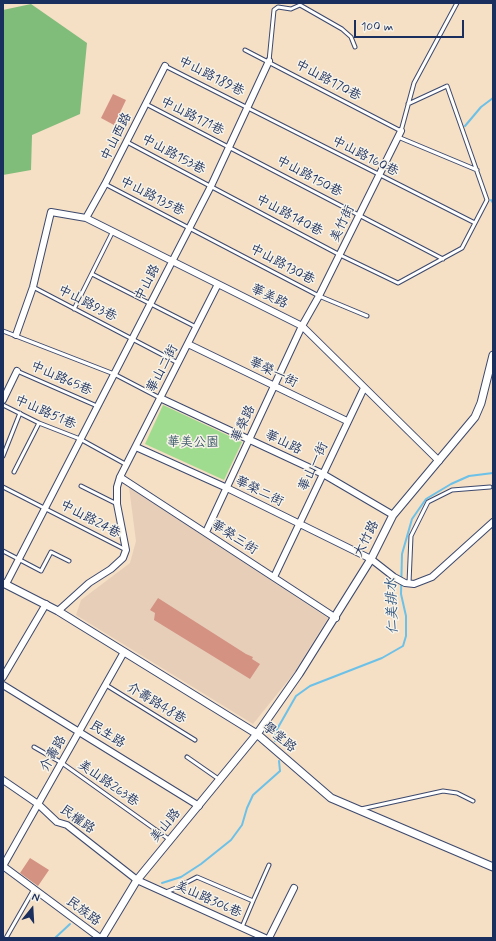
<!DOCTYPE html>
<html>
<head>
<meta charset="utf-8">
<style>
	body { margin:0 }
	#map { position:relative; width:496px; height:941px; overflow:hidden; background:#f5dfc5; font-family:Mynerve,sans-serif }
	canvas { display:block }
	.frame { position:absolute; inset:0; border:4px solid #1b2f5e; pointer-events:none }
	.north { position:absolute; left:12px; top:889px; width:40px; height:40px; -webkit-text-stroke:3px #f7f3e8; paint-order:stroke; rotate:18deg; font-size:11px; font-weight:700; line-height:16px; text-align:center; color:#1b2f5e }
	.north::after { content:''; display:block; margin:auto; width:14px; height:18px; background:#1b2f5e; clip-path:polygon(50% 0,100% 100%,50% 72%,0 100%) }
	.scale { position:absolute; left:354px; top:20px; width:110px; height:18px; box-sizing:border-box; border:2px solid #1b2f5e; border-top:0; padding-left:5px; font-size:12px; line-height:14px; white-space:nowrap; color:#1b2f5e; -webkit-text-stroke:3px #f7f3e8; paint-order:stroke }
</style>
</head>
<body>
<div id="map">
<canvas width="496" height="941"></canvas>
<div class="frame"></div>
<div class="north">N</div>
<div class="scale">100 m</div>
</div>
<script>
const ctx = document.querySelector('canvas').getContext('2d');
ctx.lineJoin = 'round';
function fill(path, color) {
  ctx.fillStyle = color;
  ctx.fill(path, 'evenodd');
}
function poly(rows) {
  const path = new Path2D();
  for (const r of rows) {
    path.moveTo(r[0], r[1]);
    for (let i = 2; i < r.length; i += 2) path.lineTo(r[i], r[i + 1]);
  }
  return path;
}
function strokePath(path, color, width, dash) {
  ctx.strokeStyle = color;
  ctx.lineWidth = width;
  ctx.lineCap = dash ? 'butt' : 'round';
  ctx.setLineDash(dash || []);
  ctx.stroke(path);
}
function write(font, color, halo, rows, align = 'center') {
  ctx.font = font + ' Mynerve,"LXGW WenKai TC",sans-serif';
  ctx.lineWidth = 3;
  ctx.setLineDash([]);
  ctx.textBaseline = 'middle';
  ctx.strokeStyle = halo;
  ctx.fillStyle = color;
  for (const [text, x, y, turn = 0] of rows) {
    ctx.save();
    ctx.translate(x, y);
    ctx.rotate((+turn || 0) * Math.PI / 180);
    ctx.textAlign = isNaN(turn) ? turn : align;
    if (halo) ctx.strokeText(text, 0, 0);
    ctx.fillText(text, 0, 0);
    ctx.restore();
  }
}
const built = poly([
	[129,487,328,618,294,673,253,724,76,615,81,600,130,563,136,541]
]);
const green = poly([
	[163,405,242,442,224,480,145,444]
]);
const forest = poly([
	[31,4,87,43,80,114,32,135,31,170,3,175,3,10]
]);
const stream = poly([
	[465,126,481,107,493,98],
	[491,200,493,203],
	[275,741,276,731,296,696,310,686,382,658,403,646,406,636,406,616,401,594,402,554,412,519,426,499,451,484,469,476,493,473],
	[162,883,181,877,201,864,231,840,242,825,247,808,253,795,280,771,279,761],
	[55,938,70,924]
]);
const building = poly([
	[113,94,126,100,114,125,101,118],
	[158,598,246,654,253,657,252,659,260,664,250,679,154,620,155,613,150,610],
	[30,858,49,870,38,886,20,873]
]);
const service = poly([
	[300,5,342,29,351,37,355,47],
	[245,50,401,131,414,83,457,3],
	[269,61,274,10,278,7,291,9,300,5],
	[165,66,475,223],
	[146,104,443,259],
	[398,137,477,170],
	[127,142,340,255,398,283,462,248,487,200,447,86,408,104],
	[105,184,319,296,367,316],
	[92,274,196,327],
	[33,287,178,363],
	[74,309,113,231],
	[3,331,114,374,160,398],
	[17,371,97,406],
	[3,405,39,423,80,439,127,465],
	[3,456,20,413],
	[14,472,39,423],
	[81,486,117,504],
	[3,487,126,550],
	[3,551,41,571,51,552,69,561],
	[409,583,411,536,428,502,452,490,490,487],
	[106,685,195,740],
	[34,747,62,763,170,840],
	[187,757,220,780],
	[361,809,443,791,457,793,473,801],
	[166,892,176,888,197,877,253,901,242,927],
	[253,901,269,865],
	[6,938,34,889]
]);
const minor = poly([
	[86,218,105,184,165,66],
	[16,335,33,287,51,212,86,218,302,326,439,461],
	[188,344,347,421],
	[160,398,323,474,393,515],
	[3,400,17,371],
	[136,447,227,488,371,559,394,577,405,583,414,584,432,577,493,522],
	[120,477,336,618],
	[206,532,302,326,319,296,401,131],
	[274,577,364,388],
	[6,584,211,186,269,61],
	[58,611,89,583,111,569,123,558,126,550,117,504,117,487,120,477,218,284],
	[3,677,46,604],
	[3,685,199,806],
	[3,780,38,804,57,822,67,825,137,880,265,938],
	[3,866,124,652],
	[3,866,100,938],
	[269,938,294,888]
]);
const tertiary = poly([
	[3,583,58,611,257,734,331,798,493,867],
	[102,938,137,880,257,734,299,674,371,559,393,515,475,417,481,403,493,355]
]);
const streetNames = [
	["中山路189巷",211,77,27],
	["中山路170巷",328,81,28],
	["中山路171巷",192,117,27],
	["中山西路",117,137,-63],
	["中山路153巷",173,155,28],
	["中山路160巷",365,157,27],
	["中山路150巷",309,177,28],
	["中山路135巷",152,197,27],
	["中山路140巷",289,216,28],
	["美竹街",343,224,-64],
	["中山路130巷",282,265,28],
	["中山路",148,283,-63],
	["華美路",269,297,26],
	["中山路93巷",87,304,27],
	["華山二街",163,369,-62],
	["華榮一街",273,373,26],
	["中山路65巷",61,379,24],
	["中山路51巷",45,413,24],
	["華榮路",244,424,-65],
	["華山路",283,443,26],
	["華山一街",314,467,-65],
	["華榮二街",259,492,26],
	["中山路24巷",90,520,28],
	["華榮三街",234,538,33],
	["大竹路",367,539,-63],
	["介壽路48巷",156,704,31],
	["民生路",107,735,32],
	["學堂路",279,738,39],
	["介壽路",54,754,-60],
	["美山路263巷",108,784,35],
	["民權路",77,820,35],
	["美山路",166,826,-50],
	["美山路306巷",208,900,24],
	["民族路",83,912,37]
];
const parkNames = [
	["華美公園",193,443]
];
const waterNames = [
	["仁美排水",393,606,-92]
];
fill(built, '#e7ceb8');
fill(green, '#a0dc90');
fill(forest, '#80bc7a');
strokePath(stream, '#6cc1e8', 2);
fill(building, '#d49283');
strokePath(service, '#3c496d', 5);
strokePath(minor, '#3c496d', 8);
strokePath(tertiary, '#3c496d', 9);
strokePath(service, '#fff', 3);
strokePath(minor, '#fff', 6);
strokePath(tertiary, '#fff', 7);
write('13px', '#1b2f5e', '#f7f3e8', streetNames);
write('13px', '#3c5a6a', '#f7f3e8', parkNames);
write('italic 14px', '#2f5480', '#f7f3e8', waterNames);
</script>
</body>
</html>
